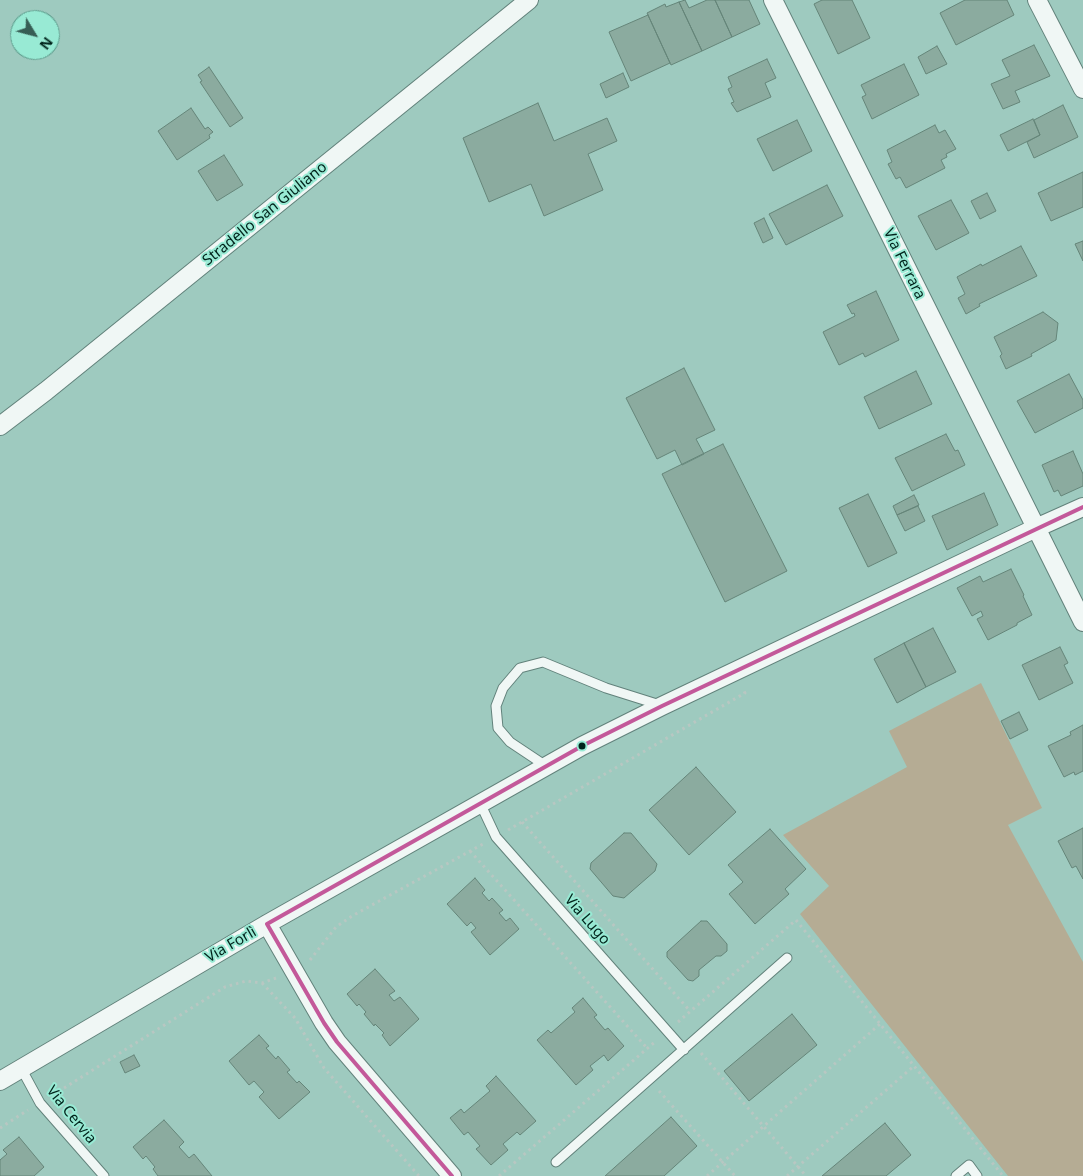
<!DOCTYPE html>
<html>
<head>
<meta charset="utf-8">
<style>
	body { margin:0 }
	#map { position:relative; width:1083px; height:1176px; overflow:hidden; background:#9ecabf; font-family:"Noto Sans",sans-serif }
	canvas { display:block }
	.north { position:absolute; left:10px; top:10px; width:50px; height:50px; box-sizing:border-box; background:#98ead4; border:1px solid #5b9a8a; border-radius:50%; rotate:127deg; font-size:14px; font-weight:700; line-height:20px; text-align:center; color:#00231b }
	.north::after { content:''; display:block; margin:auto; width:18px; height:22px; background:#375d54; clip-path:polygon(50% 0,100% 100%,50% 72%,0 100%) }
</style>
</head>
<body>
<div id="map">
<canvas width="1083" height="1176"></canvas>
<div class="north">N</div>
</div>
<script>
const ctx = document.querySelector('canvas').getContext('2d');
ctx.lineJoin = 'round';
function fill(path, color) {
  ctx.fillStyle = color;
  ctx.fill(path, 'evenodd');
}
function poly(rows) {
  const path = new Path2D();
  for (const r of rows) {
    path.moveTo(r[0], r[1]);
    for (let i = 2; i < r.length; i += 2) path.lineTo(r[i], r[i + 1]);
  }
  return path;
}
function strokePath(path, color, width, dash) {
  ctx.strokeStyle = color;
  ctx.lineWidth = width;
  ctx.lineCap = dash ? 'butt' : 'round';
  ctx.setLineDash(dash || []);
  ctx.stroke(path);
}
function write(font, color, halo, rows, align = 'center') {
  ctx.font = font + ' "Noto Sans",sans-serif';
  ctx.lineWidth = 4;
  ctx.setLineDash([]);
  ctx.textBaseline = 'middle';
  ctx.strokeStyle = halo;
  ctx.fillStyle = color;
  for (const [text, x, y, turn = 0] of rows) {
    ctx.save();
    ctx.translate(x, y);
    ctx.rotate((+turn || 0) * Math.PI / 180);
    ctx.textAlign = isNaN(turn) ? turn : align;
    if (halo) ctx.strokeText(text, 0, 0);
    ctx.fillText(text, 0, 0);
    ctx.restore();
  }
}
const green = poly([
	[981,683,1042,808,1008,825,1083,962,1083,1176,1008,1176,800,914,829,886,783,835,907,767,889,731]
]);
const building = poly([
	[685,0,689,8,707,0,715,0,732,37,702,51,679,2,685,0],
	[715,0,749,0,760,24,732,37,715,0],
	[822,0,852,0,870,38,838,54,814,4,822,0],
	[965,0,1007,0,1014,15,956,45,940,13,965,0],
	[679,2,702,51,671,65,647,13,665,4,666,7,679,2],
	[648,15,670,63,631,81,609,32,648,15],
	[1034,45,1050,76,1015,91,1020,102,1003,109,991,84,1010,76,1002,60,1034,45],
	[937,46,947,64,926,74,918,57,937,46],
	[767,59,776,78,765,83,771,97,737,112,731,103,734,102,728,89,732,87,728,77,767,59],
	[904,64,919,95,872,119,862,97,866,95,861,85,904,64],
	[209,67,243,118,230,127,200,82,202,81,198,75,209,67],
	[623,73,629,87,606,98,600,84,623,73],
	[538,103,554,141,607,118,617,141,588,154,603,190,544,216,531,184,489,202,463,138,538,103],
	[1063,105,1078,137,1034,158,1027,142,1040,135,1034,120,1063,105],
	[191,108,205,129,208,127,213,132,209,135,210,138,177,160,158,131,191,108],
	[1033,119,1040,135,1008,151,1000,135,1033,119],
	[797,120,812,151,773,171,757,139,797,120],
	[935,125,939,133,945,130,956,149,946,154,947,157,941,160,945,168,906,188,900,177,896,179,888,164,892,162,887,150,935,125],
	[224,155,243,185,217,201,198,171,224,155],
	[1083,172,1083,207,1051,221,1038,193,1083,172],
	[827,185,843,216,786,245,769,214,827,185],
	[987,193,996,211,980,219,971,201,987,193],
	[951,200,969,233,936,250,918,216,951,200],
	[764,218,773,238,763,243,754,223,764,218],
	[1083,241,1083,261,1075,244,1083,241],
	[1021,246,1037,276,979,304,980,306,966,314,958,298,965,294,957,277,981,264,982,266,1021,246],
	[876,291,899,340,865,357,863,353,839,365,823,332,855,316,854,313,852,314,847,305,876,291],
	[1043,312,1058,323,1056,340,1031,354,1032,356,1006,369,1000,356,1002,354,994,337,1043,312],
	[684,368,715,430,696,439,704,454,682,465,675,450,657,459,626,398,684,368],
	[916,371,932,404,879,429,864,397,916,371],
	[1069,374,1083,400,1083,408,1035,433,1017,401,1069,374],
	[946,434,955,451,958,450,965,465,912,491,895,458,946,434],
	[723,444,787,571,725,602,662,474,723,444],
	[1073,451,1083,474,1083,486,1061,496,1058,490,1054,492,1042,465,1073,451],
	[984,493,998,525,947,550,932,516,984,493],
	[868,494,897,553,868,567,839,508,868,494],
	[914,495,919,505,897,515,893,506,914,495],
	[918,506,925,521,905,531,897,515,918,506],
	[1011,569,1024,595,1023,596,1032,615,1017,623,1017,625,988,640,977,619,983,616,981,611,972,616,957,588,980,576,983,582,1011,569],
	[933,628,956,672,926,687,904,643,933,628],
	[904,643,926,687,897,703,874,659,904,643],
	[1060,647,1068,663,1064,665,1073,683,1039,700,1022,665,1060,647],
	[1019,712,1028,730,1010,739,1001,721,1019,712],
	[1083,725,1083,771,1075,775,1074,772,1064,777,1048,746,1071,735,1070,732,1083,725],
	[696,767,736,812,689,855,649,810,696,767],
	[1083,828,1083,879,1076,866,1072,868,1058,841,1083,828],
	[770,829,806,869,785,889,789,894,755,924,729,894,743,882,728,865,770,829],
	[624,833,631,833,657,864,655,871,624,898,613,896,590,869,591,863,624,833],
	[475,878,485,890,482,893,489,901,492,898,503,910,499,913,506,921,510,918,519,929,490,955,471,932,476,928,471,922,467,926,447,904,475,878],
	[701,921,707,921,727,944,727,951,721,956,716,956,699,970,699,976,693,981,688,980,667,957,667,952,701,921],
	[375,969,395,991,389,995,394,1001,400,997,419,1019,390,1046,382,1035,384,1033,375,1024,374,1026,364,1014,366,1012,359,1004,357,1006,347,994,375,969],
	[583,998,597,1015,594,1017,605,1030,608,1028,624,1046,608,1061,604,1055,590,1066,593,1070,576,1085,537,1040,548,1030,551,1033,575,1012,572,1008,583,998],
	[792,1014,817,1045,749,1101,724,1071,792,1014],
	[259,1035,269,1046,266,1048,276,1059,278,1056,290,1070,287,1072,297,1083,299,1081,310,1092,279,1119,259,1097,264,1092,254,1081,249,1085,229,1061,259,1035],
	[134,1055,140,1066,125,1073,120,1062,134,1055],
	[496,1076,536,1121,520,1135,517,1132,503,1144,508,1150,491,1165,476,1149,480,1146,468,1132,464,1135,450,1118,461,1109,464,1113,490,1091,486,1086,496,1076],
	[671,1117,697,1146,664,1176,605,1176,671,1117],
	[164,1120,184,1142,179,1147,189,1158,194,1154,212,1176,158,1176,153,1169,155,1167,146,1156,143,1159,133,1147,164,1120],
	[885,1123,911,1155,886,1176,822,1176,885,1123],
	[19,1137,44,1167,34,1176,0,1176,0,1160,7,1154,3,1150,19,1137]
]);
const path = poly([
	[522,822,690,1011],
	[508,830,745,693,743,689],
	[470,851,647,1048],
	[310,960,336,927,352,916,483,844],
	[262,983,295,1018,324,1068,419,1176],
	[678,1022,796,920,1003,1176],
	[701,1053,806,1176],
	[659,1091,735,1176],
	[53,1095,225,987,246,981,262,983,276,978],
	[0,1128,28,1110],
	[499,1176,656,1041],
	[707,1176,880,1024],
	[787,1176,914,1066]
]);
const service = poly([
	[546,766,510,742,498,728,496,706,503,688,520,668,543,662,606,688,660,705],
	[480,803,496,837,684,1050],
	[21,1068,40,1103,104,1176],
	[556,1162,787,958],
	[956,1176,969,1165,977,1176]
]);
const minor = poly([
	[773,0,1083,622],
	[1037,0,1083,89],
	[0,426,46,391,529,0],
	[267,924,324,1023,337,1042,452,1176],
	[0,1081,267,924,582,746,662,706,1036,528,1083,507]
]);
const bus1 = poly([
	[267,924,582,746,662,706,1083,507],
	[267,924,324,1023,337,1042,452,1176]
]);
const markers = [
	[582,746,4.5,"#00231b"]
];
const streetNames = [
	["Stradello San Giuliano",265,214,-39],
	["Via Ferrara",904,264,64],
	["Via Lugo",587,920,49],
	["Via Forlì",231,945,-30],
	["Via Cervia",71,1115,51]
];
fill(green, '#b5ac94');
fill(building, '#8bab9f');
strokePath(building, '#658579', 1);
strokePath(service, '#62827b', 11);
strokePath(minor, '#62827b', 20);
strokePath(path, '#b8c7c2', 3, [2.5, 4]);
strokePath(service, '#f0f7f5', 9);
strokePath(minor, '#f0f7f5', 18);
strokePath(bus1, '#c3599a', 4);
for (const [x, y, r, color] of markers) {
  const dot = new Path2D();
  dot.arc(x, y, r, 0, 2 * Math.PI);
  ctx.fillStyle = color;
  ctx.fill(dot);
  strokePath(dot, '#98ead4', 2);
}
write('15px', '#00231b', '#98ead4', streetNames);
</script>
</body>
</html>
